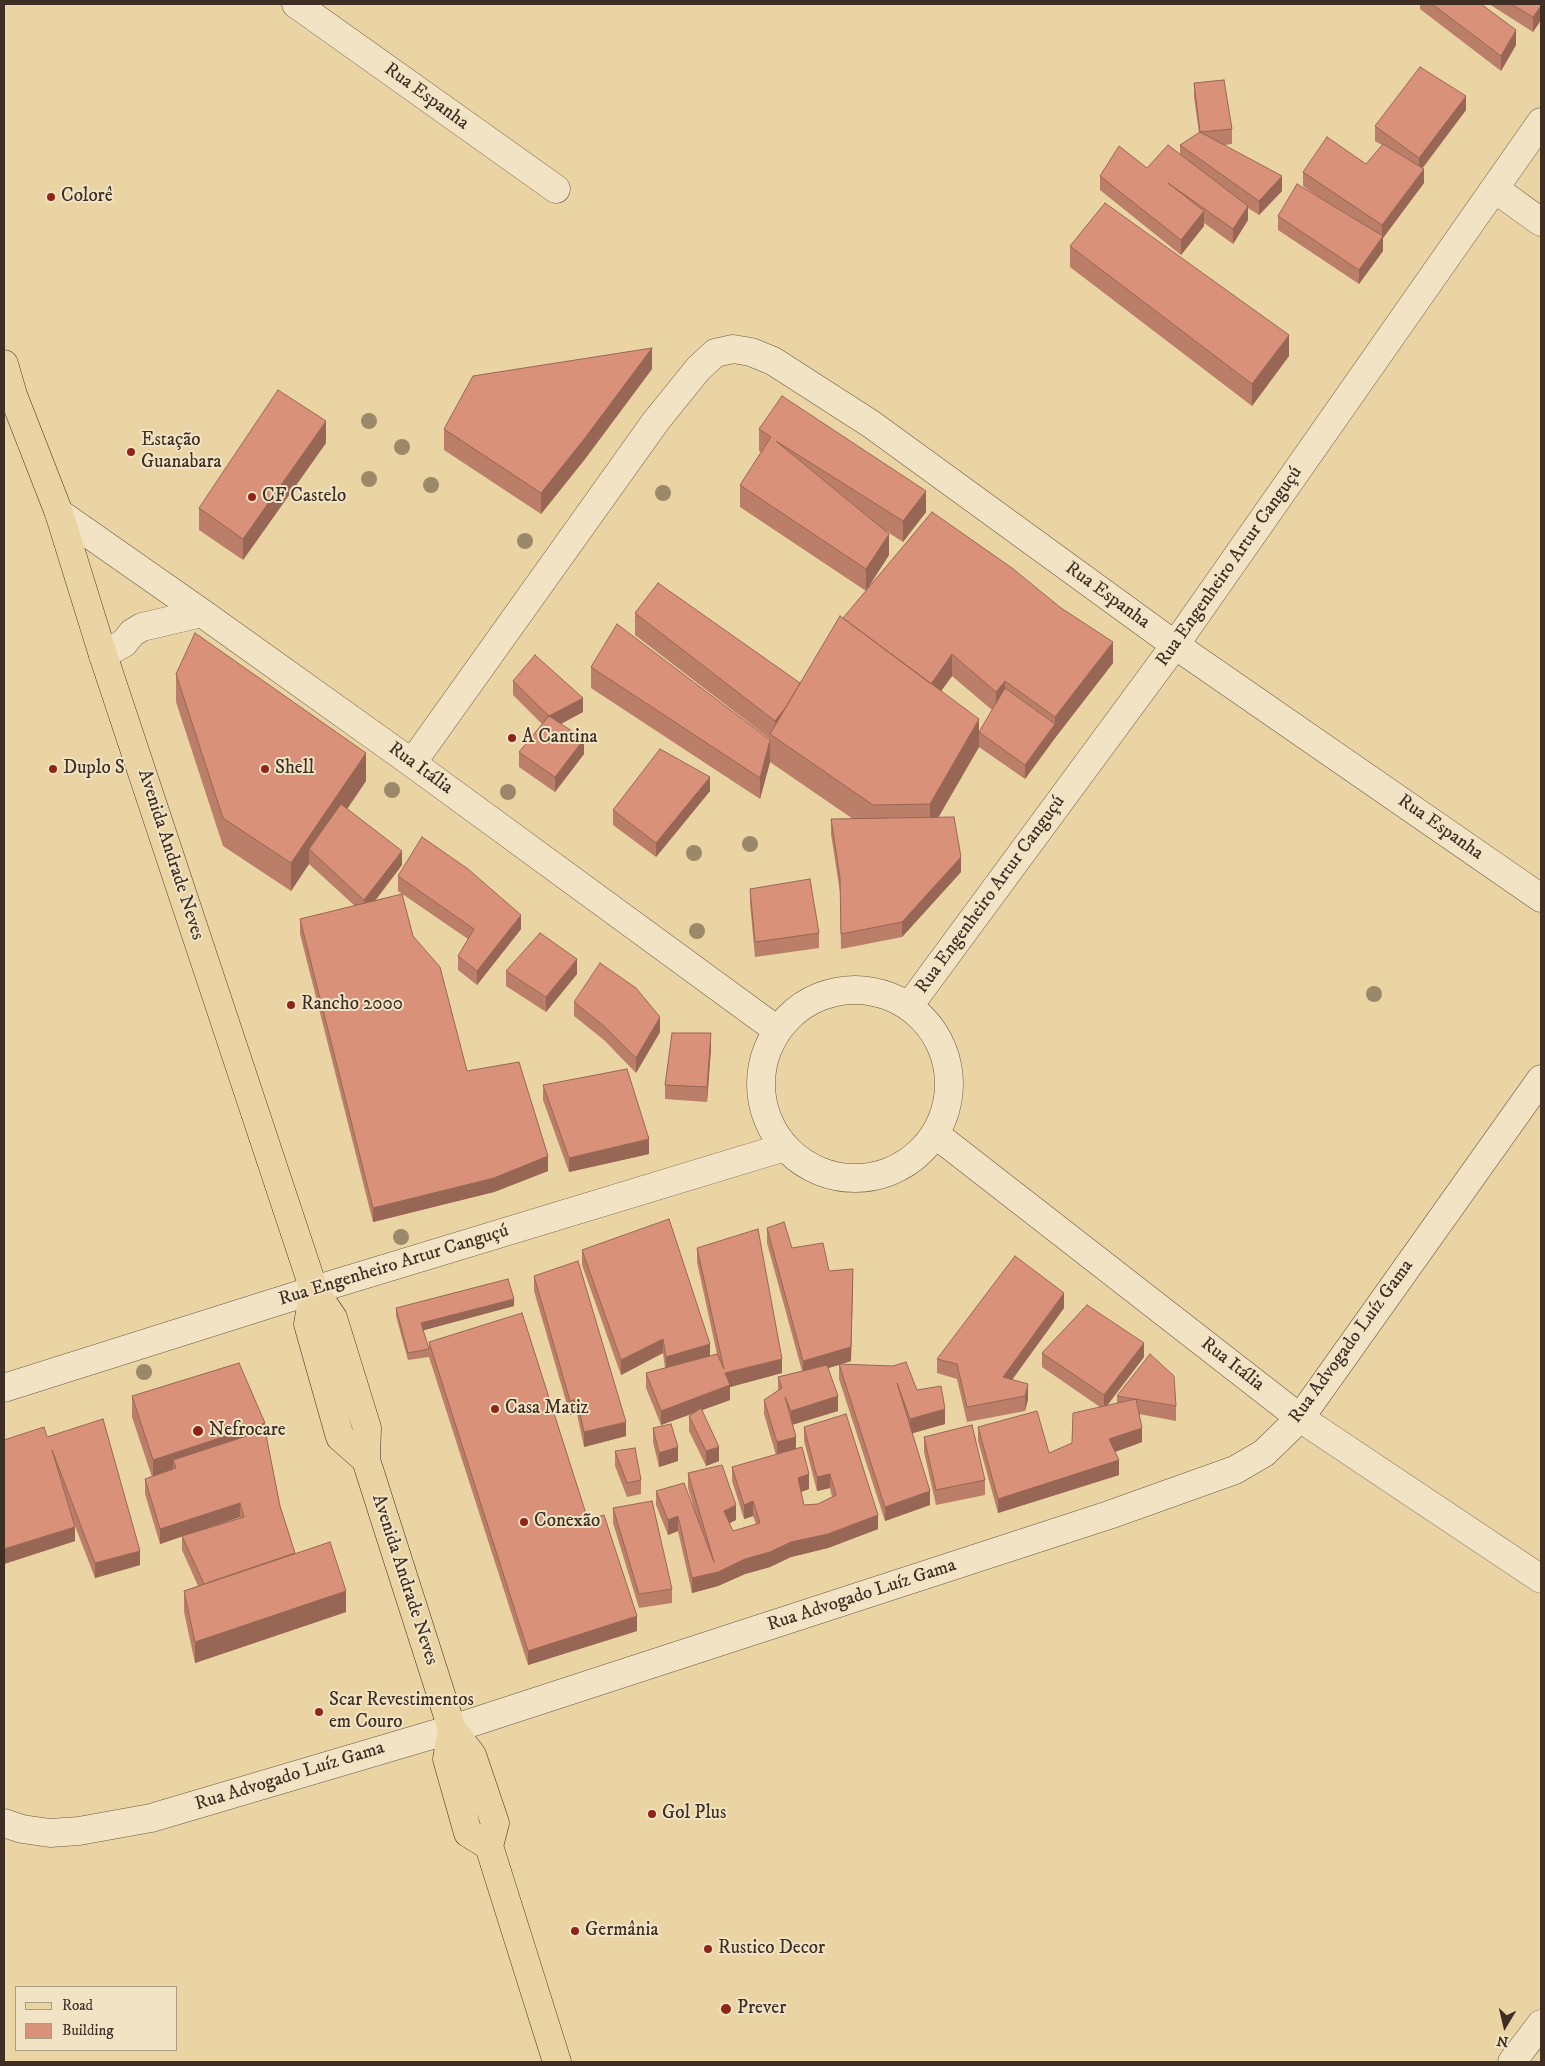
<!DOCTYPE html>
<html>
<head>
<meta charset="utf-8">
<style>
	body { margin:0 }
	#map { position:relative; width:1545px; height:2066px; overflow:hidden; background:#ead4a4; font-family:"IM FELL DW Pica",serif }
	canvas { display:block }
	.frame { position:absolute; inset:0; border:5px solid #3e2e23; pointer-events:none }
	.legend { position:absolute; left:15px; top:1986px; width:162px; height:65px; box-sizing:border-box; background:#f1e3c4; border:1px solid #a99b84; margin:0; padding:6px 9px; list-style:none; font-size:15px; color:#3e2e23 }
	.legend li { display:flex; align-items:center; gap:10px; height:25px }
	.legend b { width:25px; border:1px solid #a99b84 }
	.north { position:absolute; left:1480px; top:2001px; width:50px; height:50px; -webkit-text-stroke:4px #f1e3c4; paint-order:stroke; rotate:189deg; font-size:14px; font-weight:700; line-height:20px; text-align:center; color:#3e2e23 }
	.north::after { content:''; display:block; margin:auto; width:18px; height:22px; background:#3e2e23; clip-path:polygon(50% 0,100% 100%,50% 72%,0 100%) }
</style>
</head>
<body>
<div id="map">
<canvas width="1545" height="2066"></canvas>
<div class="frame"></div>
<ul class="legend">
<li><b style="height:6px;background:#ead4a4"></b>Road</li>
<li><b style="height:14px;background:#d99279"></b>Building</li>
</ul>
<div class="north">N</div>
</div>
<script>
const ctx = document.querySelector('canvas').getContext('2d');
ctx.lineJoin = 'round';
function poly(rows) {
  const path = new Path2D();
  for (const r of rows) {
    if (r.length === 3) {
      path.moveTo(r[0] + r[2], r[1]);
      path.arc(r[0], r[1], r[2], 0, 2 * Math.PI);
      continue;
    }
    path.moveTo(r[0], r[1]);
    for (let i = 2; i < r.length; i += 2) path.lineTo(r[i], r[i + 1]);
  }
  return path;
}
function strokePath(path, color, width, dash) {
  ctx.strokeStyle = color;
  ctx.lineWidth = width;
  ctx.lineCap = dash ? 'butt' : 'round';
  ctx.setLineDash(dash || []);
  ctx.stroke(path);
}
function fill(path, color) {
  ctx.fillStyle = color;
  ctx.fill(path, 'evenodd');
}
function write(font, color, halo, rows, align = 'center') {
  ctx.font = font + ' "IM FELL DW Pica",serif';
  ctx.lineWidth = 4;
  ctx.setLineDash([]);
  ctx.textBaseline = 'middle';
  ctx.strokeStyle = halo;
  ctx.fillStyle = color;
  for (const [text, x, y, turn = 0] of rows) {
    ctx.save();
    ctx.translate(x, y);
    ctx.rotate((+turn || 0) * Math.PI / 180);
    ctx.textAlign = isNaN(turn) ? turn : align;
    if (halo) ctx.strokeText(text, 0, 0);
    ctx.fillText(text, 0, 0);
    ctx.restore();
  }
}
const minor = poly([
	[296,4,556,189],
	[1495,189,1541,222],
	[59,513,202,613,412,763,777,1030],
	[103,655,124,643,132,633,142,627,202,613],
	[412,763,656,421,698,369,715,353,733,349,751,352,773,361,871,424,1175,645,1541,898],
	[855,1084,94],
	[909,1006,1175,645,1541,122],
	[935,1134,1300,1418,1541,1579],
	[4,1388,314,1290,785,1147],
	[4,1823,22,1829,50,1833,79,1831,151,1818,452,1729,1109,1515,1235,1470,1264,1453,1300,1418,1541,1079],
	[1512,2062,1541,2024]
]);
const primary = poly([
	[4,364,13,395,59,513,103,655,314,1290,333,1318,367,1428,366,1460,452,1729,472,1755,495,1823,489,1846,557,2062],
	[314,1290,308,1324,340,1437,366,1460],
	[452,1729,447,1759,468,1833,489,1846]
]);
const trees = [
	[369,421],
	[402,447],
	[369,479],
	[431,485],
	[663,493],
	[525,541],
	[392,790],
	[508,792],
	[750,844],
	[694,853],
	[697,931],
	[1374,994],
	[401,1237],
	[144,1372]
];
const wall = poly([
	[1420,4,1481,4,1516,45,1501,71,1420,9],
	[1489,4,1541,4,1541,20,1533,32],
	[1194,83,1232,129,1232,144,1224,145,1282,191,1259,215,1248,208,1248,220,1233,244,1204,223,1204,226,1181,255,1100,190,1100,176,1147,168,1180,154,1180,145,1199,133,1194,97],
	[1466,110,1423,168,1424,183,1383,238,1383,251,1359,284,1278,230,1278,216,1324,201,1303,186,1303,172,1366,164,1382,145,1375,141,1375,126],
	[1070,246,1289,356,1252,406,1070,267],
	[652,369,585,459,541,514,444,450,444,429],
	[759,429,926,512,903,542,886,531,889,555,866,591,740,507,740,485,761,452,759,451],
	[326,443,243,560,199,530,199,508],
	[635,613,800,683,843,618,1113,663,1055,738,1025,779,979,747,938,817,961,872,902,937,841,949,840,892,831,834,831,819,853,819,770,762,760,799,591,688,591,667,770,740,770,739,635,635],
	[952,676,992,710,979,732,941,691],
	[176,674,366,781,347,809,402,865,375,901,413,936,467,1071,548,1171,494,1192,373,1222,300,934,300,919,355,906,309,864,291,891,223,846,176,702],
	[513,681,583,712,561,724,584,754,555,792,519,767,519,752,542,724,513,695],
	[710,791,656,857,613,825,613,810],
	[398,876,521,929,477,985,458,970,458,956,468,939,398,891],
	[750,889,819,933,819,948,755,957,750,903],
	[506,971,577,974,546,1012,506,986],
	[574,1002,660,1032,636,1073,604,1040,574,1016],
	[711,1048,707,1102,665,1099,665,1085],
	[543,1085,649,1154,569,1172,543,1100],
	[767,1228,792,1248,829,1271,853,1283,851,1361,841,1364,917,1390,945,1424,912,1433,930,1505,885,1521,839,1379,839,1365,828,1368,838,1411,792,1425,796,1449,809,1489,801,1492,804,1505,818,1504,832,1497,830,1488,817,1491,804,1441,804,1427,878,1529,828,1548,791,1557,770,1567,745,1574,718,1586,692,1593,678,1531,668,1535,656,1505,656,1491,697,1518,688,1488,688,1473,736,1520,729,1523,733,1531,756,1524,753,1516,744,1519,732,1481,732,1467,776,1455,764,1414,764,1400,778,1390,778,1377,802,1371,767,1243],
	[697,1248,782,1373,730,1387,730,1400,702,1410,719,1461,706,1466,689,1431,689,1416,693,1413,661,1425,646,1388,646,1373,665,1368,663,1353,621,1375,582,1265,582,1250,710,1356,717,1354,697,1262],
	[534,1276,626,1436,584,1447,577,1414,570,1415,534,1291],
	[514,1306,423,1330,429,1349,429,1342,588,1520,637,1631,528,1665,429,1357,408,1360,396,1316,396,1308],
	[1064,1308,1012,1380,1028,1399,1025,1411,967,1422,957,1379,937,1373,937,1359],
	[1042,1353,1144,1357,1107,1406,1117,1404,1117,1396,1176,1406,1176,1421,1139,1414,1142,1442,1115,1452,1119,1475,998,1513,978,1441,978,1427,1049,1453,1072,1443,1100,1407,1042,1367],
	[132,1396,265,1430,280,1506,295,1553,346,1612,195,1663,184,1612,184,1591,198,1586,182,1550,182,1536,160,1544,145,1494,145,1479,152,1477,132,1417],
	[240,1517,240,1518,209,1528],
	[653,1428,678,1461,659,1467,653,1442],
	[47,1437,140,1565,95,1578,72,1518,75,1541,4,1564,4,1440],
	[924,1437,985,1480,985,1495,936,1505,924,1452],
	[615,1451,641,1480,641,1494,627,1497,615,1466],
	[613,1508,672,1589,672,1603,639,1608,613,1523]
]);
const shadedWall = poly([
	[1541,6,1541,20,1533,32,1533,17],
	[1516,30,1516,45,1501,71,1501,56],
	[1466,96,1466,110,1419,172,1419,158],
	[1424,169,1424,183,1383,238,1383,251,1359,284,1359,270,1382,237,1382,225],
	[1282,176,1282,191,1259,215,1259,201],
	[1248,206,1248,220,1233,244,1233,229],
	[1204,211,1204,226,1181,255,1181,240],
	[1289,335,1289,356,1252,406,1252,384],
	[652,348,652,369,585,459,541,514,541,493],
	[326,421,326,443,243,560,243,539],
	[926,491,926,512,903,542,903,521],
	[889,534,889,555,866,591,866,569],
	[1113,642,1113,663,1055,738,1025,779,1025,765,1055,724,1055,717],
	[952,654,952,676,928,709,928,688],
	[1005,681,1005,702,996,713,996,692],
	[803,685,775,738,775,721],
	[583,698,583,712,549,730,549,716],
	[979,719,979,747,930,832,930,804],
	[584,739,584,754,555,792,555,777],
	[770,740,770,762,760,799,760,778],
	[366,753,366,781,316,855,309,849,309,864,291,891,291,863],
	[710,777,710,791,656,857,656,843],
	[402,851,402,865,364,915,364,900],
	[961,857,961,872,902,937,902,922],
	[521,915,521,929,477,985,477,971],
	[577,959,577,974,546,1012,546,997],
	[660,1017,660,1032,636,1073,636,1058],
	[711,1033,711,1048,707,1102,707,1087],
	[649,1139,649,1154,569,1172,569,1158],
	[548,1156,548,1171,494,1192,373,1222,373,1208],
	[853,1269,851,1361,803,1376,803,1361],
	[1064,1293,1064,1308,1003,1392,1003,1377],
	[514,1299,514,1306,421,1331,421,1323],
	[663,1339,663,1353,621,1375,621,1360],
	[1144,1343,1144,1357,1104,1409,1104,1395],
	[710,1344,710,1358,666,1372,666,1357],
	[782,1359,782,1373,730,1387,730,1400,661,1425,661,1411,725,1373],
	[1028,1384,1028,1399,1025,1411,1025,1396],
	[838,1396,838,1411,791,1425,791,1411],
	[577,1399,577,1414,570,1415,570,1401],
	[945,1409,945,1424,910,1434,910,1419],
	[626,1422,626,1436,584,1447,584,1432],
	[265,1423,265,1445,176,1468,173,1460,173,1474,153,1481,153,1460],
	[1142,1428,1142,1442,1109,1454,1109,1439],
	[796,1437,796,1451,777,1457,777,1442],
	[678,1447,678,1461,659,1467,659,1453],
	[719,1447,719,1461,706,1466,706,1451],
	[1119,1460,1119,1475,998,1513,998,1499],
	[809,1474,809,1489,798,1493,798,1478],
	[830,1474,830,1488,817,1491,817,1477],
	[930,1491,930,1505,885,1521,885,1507],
	[753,1501,753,1516,744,1519,744,1505],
	[240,1503,240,1517,160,1544,160,1529],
	[736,1505,736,1520,724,1526,724,1511],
	[878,1515,878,1529,828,1548,791,1557,770,1567,745,1574,718,1586,692,1593,692,1578,791,1542],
	[678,1516,678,1531,668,1535,668,1520],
	[75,1527,75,1541,4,1564,4,1549],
	[140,1551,140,1565,95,1578,95,1563],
	[346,1591,346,1612,195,1663,195,1642],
	[637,1616,637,1631,528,1665,528,1651]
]);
const building = poly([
	[1432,4,1481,4,1516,30,1501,56,1432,4],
	[1511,4,1541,4,1541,6,1533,17,1511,4],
	[1420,67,1466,96,1419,158,1375,126,1420,67],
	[1224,80,1232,129,1200,132,1194,83,1224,80],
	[1200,132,1282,176,1259,201,1180,145,1200,132],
	[1327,137,1366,164,1383,144,1424,169,1382,225,1303,172,1327,137],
	[1168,145,1248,206,1233,229,1168,183,1204,211,1181,240,1100,176,1119,146,1147,168,1168,145],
	[1297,184,1383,236,1359,270,1278,216,1297,184],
	[1105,203,1289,335,1252,384,1070,246,1105,203],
	[652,348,585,438,541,493,444,429,473,376,652,348],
	[278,390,326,421,243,539,199,508,278,390],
	[782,396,926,491,903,521,776,441,889,534,866,569,740,485,771,437,759,429,782,396],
	[932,512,1012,568,1061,608,1113,642,1055,717,1005,681,996,692,952,654,931,684,843,618,932,512],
	[658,583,800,683,786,707,775,721,635,613,658,583],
	[840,616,979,719,930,804,873,805,770,734,840,616],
	[617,624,770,740,760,778,591,667,617,624],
	[195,633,366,753,291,863,223,818,176,674,195,633],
	[535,655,583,698,549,716,513,681,535,655],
	[1005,688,1055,724,1025,765,979,732,1005,688],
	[549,716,584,739,555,777,519,752,549,716],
	[660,749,710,777,656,843,613,810,660,749],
	[341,804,402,851,364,900,309,849,341,804],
	[954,817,961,857,902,922,841,934,840,878,831,819,954,817],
	[422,837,468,869,521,915,477,971,458,956,474,929,398,876,422,837],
	[810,879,819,933,755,942,750,889,810,879],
	[402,894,413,936,440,967,467,1071,519,1062,548,1156,494,1178,373,1208,300,919,402,894],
	[540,933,577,959,546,997,506,971,540,933],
	[600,963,636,988,660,1017,636,1058,604,1026,574,1002,600,963],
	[672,1033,711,1033,707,1087,665,1085,672,1033],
	[627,1069,649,1139,569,1158,543,1085,627,1069],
	[669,1219,710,1344,666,1357,663,1339,621,1360,582,1250,669,1219],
	[784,1222,792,1248,823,1243,829,1271,853,1269,851,1347,803,1361,767,1228,784,1222],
	[758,1229,782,1359,725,1373,730,1385,661,1411,646,1373,717,1354,724,1369,697,1248,758,1229],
	[1015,1256,1064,1293,1003,1377,1028,1384,1025,1396,967,1407,957,1364,937,1359,1015,1256],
	[578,1261,626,1422,584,1432,577,1399,570,1401,534,1276,578,1261],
	[508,1279,514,1299,421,1323,429,1349,408,1353,396,1308,508,1279],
	[1087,1305,1144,1343,1104,1395,1042,1353,1087,1305],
	[522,1313,588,1520,604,1515,637,1616,528,1651,429,1342,522,1313],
	[1150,1354,1174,1376,1176,1406,1117,1396,1150,1354],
	[906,1362,917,1390,941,1386,945,1409,910,1419,897,1383,930,1491,885,1507,839,1364,893,1366,906,1362],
	[239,1363,265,1423,153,1460,132,1396,239,1363],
	[827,1365,838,1396,791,1411,785,1397,796,1437,777,1442,764,1400,782,1388,778,1377,827,1365],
	[1136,1399,1142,1428,1109,1439,1119,1460,998,1499,978,1427,1037,1411,1049,1453,1072,1443,1073,1413,1136,1399],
	[701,1408,719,1447,706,1451,689,1416,701,1408],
	[846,1414,878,1515,828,1534,791,1542,770,1552,745,1559,718,1572,692,1578,678,1516,668,1520,656,1491,684,1483,714,1562,688,1473,722,1465,736,1505,724,1511,733,1531,760,1523,753,1501,744,1505,732,1467,802,1447,809,1474,798,1478,804,1505,818,1504,836,1495,830,1474,817,1477,804,1427,846,1414],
	[103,1419,140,1551,95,1563,52,1450,75,1527,4,1549,4,1440,44,1427,47,1437,103,1419],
	[671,1424,678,1447,659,1453,653,1428,671,1424],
	[972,1425,985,1480,936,1490,924,1437,972,1425],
	[265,1430,280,1506,295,1553,204,1584,182,1536,244,1517,240,1503,160,1529,145,1479,176,1468,173,1460,265,1430],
	[635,1448,641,1480,627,1483,615,1451,635,1448],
	[652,1501,672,1589,639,1594,613,1508,652,1501],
	[330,1542,346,1591,195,1642,184,1591,330,1542]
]);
const markers = [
	[51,197,5,"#8f2418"],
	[131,452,5,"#8f2418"],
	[252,497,5,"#8f2418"],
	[512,738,5,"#8f2418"],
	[53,769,5,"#8f2418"],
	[265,769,5,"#8f2418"],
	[291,1005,5,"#8f2418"],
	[495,1409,5,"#8f2418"],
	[198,1431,6,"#8f2418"],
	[524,1522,5,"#8f2418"],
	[319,1712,5,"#8f2418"],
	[652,1814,5,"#8f2418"],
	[575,1931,5,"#8f2418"],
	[708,1949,5,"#8f2418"],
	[726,2009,6,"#8f2418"]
];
const streetNames = [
	["Rua Espanha",426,97,36],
	["Rua Engenheiro Artur Canguçú",1230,567,-55],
	["Rua Espanha",1107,596,36],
	["Rua Itália",420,769,36],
	["Rua Espanha",1440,828,35],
	["Avenida Andrade Neves",170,855,72],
	["Rua Engenheiro Artur Canguçú",991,895,-54],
	["Rua Engenheiro Artur Canguçú",394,1266,-17],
	["Rua Advogado Luíz Gama",1352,1342,-54],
	["Rua Itália",1232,1365,38],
	["Avenida Andrade Neves",404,1580,72],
	["Rua Advogado Luíz Gama",862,1596,-18],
	["Rua Advogado Luíz Gama",290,1777,-17]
];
const poiNames = [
	["Colorê",61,197],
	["Estação",141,441],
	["Guanabara",141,463],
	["CF Castelo",262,497],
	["A Cantina",522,738],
	["Duplo S",63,769],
	["Shell",275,769],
	["Rancho 2000",301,1005],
	["Casa Matiz",505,1409],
	["Nefrocare",209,1431],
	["Conexão",534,1522],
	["Scar Revestimentos",329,1701],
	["em Couro",329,1723],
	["Gol Plus",662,1814],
	["Germânia",585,1931],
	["Rustico Decor",718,1949],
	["Prever",737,2009]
];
strokePath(minor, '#695843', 29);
strokePath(primary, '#3e2e23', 29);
strokePath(minor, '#f1e3c4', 28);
strokePath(primary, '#ead4a4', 28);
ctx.fillStyle = '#9a8868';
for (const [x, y] of trees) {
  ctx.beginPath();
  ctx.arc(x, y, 8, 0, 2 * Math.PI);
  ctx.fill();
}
fill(wall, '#bb7e68');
fill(shadedWall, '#986655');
fill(building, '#d99279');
strokePath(building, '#986655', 1);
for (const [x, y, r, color] of markers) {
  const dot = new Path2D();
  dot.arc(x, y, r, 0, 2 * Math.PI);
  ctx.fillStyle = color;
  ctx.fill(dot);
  strokePath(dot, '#f1e3c4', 2);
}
write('19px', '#3e2e23', '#f1e3c4', streetNames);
write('19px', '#3e2e23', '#f1e3c4', poiNames, 'left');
</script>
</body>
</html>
